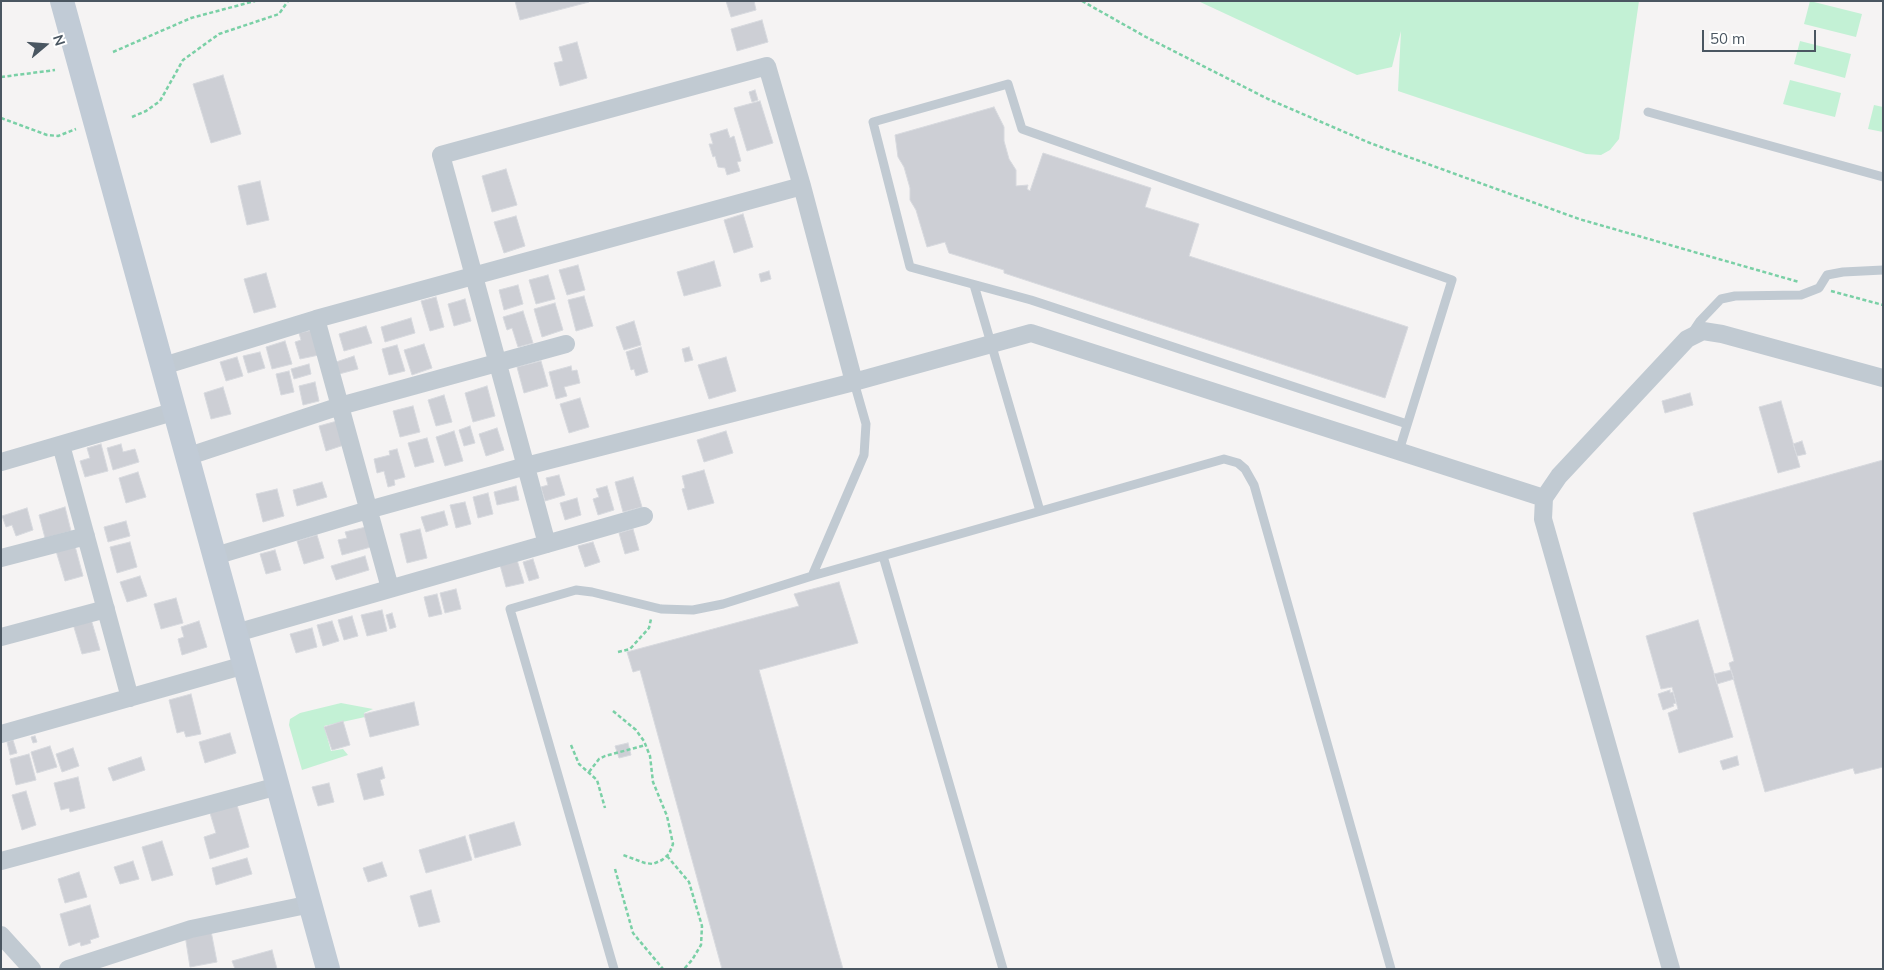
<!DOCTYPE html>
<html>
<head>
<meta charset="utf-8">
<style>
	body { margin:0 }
	#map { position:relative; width:1884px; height:970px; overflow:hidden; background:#f5f3f3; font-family:Mulish,sans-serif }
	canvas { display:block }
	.frame { position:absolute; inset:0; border:2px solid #4a5661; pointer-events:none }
	.north { position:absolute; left:20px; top:20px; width:50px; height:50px; -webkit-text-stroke:4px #fff; paint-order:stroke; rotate:72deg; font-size:14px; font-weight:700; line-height:20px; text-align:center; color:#4a5661 }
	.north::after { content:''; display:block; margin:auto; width:18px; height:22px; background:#4a5661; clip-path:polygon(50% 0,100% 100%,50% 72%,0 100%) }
	.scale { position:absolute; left:1702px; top:30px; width:114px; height:22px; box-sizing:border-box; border:2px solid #4a5661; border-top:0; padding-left:6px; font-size:15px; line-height:18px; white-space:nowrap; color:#4a5661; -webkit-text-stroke:4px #fff; paint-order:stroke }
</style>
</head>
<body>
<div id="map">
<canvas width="1884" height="970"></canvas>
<div class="frame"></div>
<div class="north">N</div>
<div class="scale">50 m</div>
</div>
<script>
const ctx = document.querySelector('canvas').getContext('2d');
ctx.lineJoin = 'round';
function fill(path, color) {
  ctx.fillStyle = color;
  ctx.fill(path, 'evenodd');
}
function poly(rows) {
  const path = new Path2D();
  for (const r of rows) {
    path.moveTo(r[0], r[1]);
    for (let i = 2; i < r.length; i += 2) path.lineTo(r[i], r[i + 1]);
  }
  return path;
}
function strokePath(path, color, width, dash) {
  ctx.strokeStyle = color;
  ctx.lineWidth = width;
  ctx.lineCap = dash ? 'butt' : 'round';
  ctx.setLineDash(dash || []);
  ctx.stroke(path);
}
const green = poly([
	[1198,1,1639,1,1619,139,1610,150,1601,155,1586,154,1398,91,1401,31,1392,67,1357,75],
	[1810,1,1862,14,1856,37,1804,24],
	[1800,41,1851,54,1845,78,1794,64],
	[1790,80,1841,93,1835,117,1783,104],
	[1874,105,1883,107,1883,132,1868,129],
	[341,703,373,709,364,713,365,717,324,726,331,751,343,749,348,755,302,770,289,725,290,719,300,713]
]);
const building = poly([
	[515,1,589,1,589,2,520,20,515,1],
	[726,1,754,1,756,10,731,17,726,1],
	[762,20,768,42,737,51,731,29,762,20],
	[577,42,587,78,560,86,554,63,563,61,559,47,577,42],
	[223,75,241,134,211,143,193,84,223,75],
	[755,90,758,100,752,102,749,92,755,90],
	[760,101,773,143,747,151,734,108,760,101],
	[994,107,1004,127,1004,141,1009,159,1016,170,1016,186,1028,185,1027,189,1030,191,1043,153,1151,188,1145,207,1199,224,1189,256,1408,327,1385,398,1004,273,1004,270,949,253,945,242,927,247,916,210,910,200,910,188,904,167,898,157,895,135,994,107],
	[727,129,730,138,734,136,741,161,737,162,740,171,727,175,725,168,718,167,715,156,713,157,709,144,713,144,710,134,727,129],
	[506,169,517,205,492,212,482,176,506,169],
	[260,181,269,220,247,225,238,186,260,181],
	[743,214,753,247,734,253,724,220,743,214],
	[516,216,525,246,504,253,494,222,516,216],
	[714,261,721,286,684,296,677,272,714,261],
	[578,265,585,290,567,295,559,270,578,265],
	[769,271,771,279,761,282,759,274,769,271],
	[266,273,276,307,254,313,244,279,266,273],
	[548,275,555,299,536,304,529,280,548,275],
	[518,285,523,304,504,310,499,290,518,285],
	[584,296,593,326,576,331,568,300,584,296],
	[436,297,444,327,430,331,421,301,436,297],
	[465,299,471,321,454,326,448,304,465,299],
	[555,303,563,330,542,337,534,309,555,303],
	[523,311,533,343,518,347,512,328,507,330,503,317,523,311],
	[411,318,415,333,385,342,381,327,411,318],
	[634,321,641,345,624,350,616,327,634,321],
	[366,326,372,343,344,351,339,334,366,326],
	[313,330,319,355,300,359,295,342,301,340,299,333,313,330],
	[285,341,292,364,272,369,266,347,285,341],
	[424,344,432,368,412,375,404,350,424,344],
	[397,345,405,371,389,375,382,349,397,345],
	[641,347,648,372,636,376,634,369,631,370,626,352,641,347],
	[689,347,693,360,685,362,682,349,689,347],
	[260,352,265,368,248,373,243,356,260,352],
	[354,356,358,369,339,374,336,362,354,356],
	[237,357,243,376,226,381,220,362,237,357],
	[726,357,736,391,709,399,698,365,726,357],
	[541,361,548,386,524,393,517,367,541,361],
	[309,364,311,374,294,379,291,369,309,364],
	[571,366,572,371,577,370,580,383,564,387,567,396,556,399,549,372,571,366],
	[289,371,294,392,281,395,276,374,289,371],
	[315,382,319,401,303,405,299,386,315,382],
	[487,386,495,416,473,422,465,393,487,386],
	[223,387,231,414,211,419,204,393,223,387],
	[1690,393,1693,405,1665,413,1662,401,1690,393],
	[444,395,452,422,436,426,428,400,444,395],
	[580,398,589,427,569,433,560,404,580,398],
	[1781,401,1800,467,1778,473,1759,407,1781,401],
	[413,406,420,432,400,437,393,411,413,406],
	[337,421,344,445,326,451,319,426,337,421],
	[470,426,475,443,464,446,459,430,470,426],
	[497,428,504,450,486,456,479,434,497,428],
	[454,431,463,461,445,466,436,437,454,431],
	[726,431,733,453,704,462,697,440,726,431],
	[427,438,434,462,415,467,408,443,427,438],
	[1802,441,1806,454,1797,456,1793,444,1802,441],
	[101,444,108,471,85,477,80,461,90,458,87,448,101,444],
	[121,444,123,452,135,449,139,462,113,470,107,448,121,444],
	[397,449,405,477,394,480,395,485,388,487,384,471,377,473,374,459,390,455,389,451,397,449],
	[1883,460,1883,767,1855,774,1853,768,1765,792,1729,663,1734,661,1693,513,1883,460],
	[704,470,714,503,688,510,682,489,685,488,682,476,704,470],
	[138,472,146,497,126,503,119,478,138,472],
	[559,475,565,495,545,501,541,487,548,485,546,478,559,475],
	[633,477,642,507,623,512,615,482,633,477],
	[322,482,327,497,297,506,293,490,322,482],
	[516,486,519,500,497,505,494,492,516,486],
	[607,486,614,510,598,515,593,499,599,497,596,489,607,486],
	[277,489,284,516,263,522,256,494,277,489],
	[488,493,493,514,478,518,473,497,488,493],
	[577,498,581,515,565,520,560,503,577,498],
	[465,502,471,524,456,528,450,505,465,502],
	[65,507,71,531,45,538,39,515,65,507],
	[27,508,33,530,16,536,12,525,6,527,2,516,27,508],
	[444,511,448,525,426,532,421,517,444,511],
	[126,521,130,536,108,542,104,527,126,521],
	[366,527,371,547,342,555,338,540,347,538,345,532,366,527],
	[420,529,427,558,407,563,400,534,420,529],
	[633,529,639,550,625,554,619,533,633,529],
	[317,535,324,558,304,564,297,541,317,535],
	[130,542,137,567,117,573,110,547,130,542],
	[593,542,600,562,585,567,578,546,593,542],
	[75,546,83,576,65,581,56,551,75,546],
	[275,550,281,570,266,574,260,554,275,550],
	[365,556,369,570,336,580,331,566,365,556],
	[533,559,539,578,529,581,523,562,533,559],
	[517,560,524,583,506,587,500,565,517,560],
	[140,576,147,596,127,602,120,582,140,576],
	[839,582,858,643,759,670,843,969,722,969,640,670,633,672,627,652,799,606,794,594,839,582],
	[456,589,461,609,445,613,440,593,456,589],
	[437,594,442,614,429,617,424,597,437,594],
	[176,598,183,623,161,629,154,604,176,598],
	[382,610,387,631,367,636,361,615,382,610],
	[392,613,396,627,390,629,386,615,392,613],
	[352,616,358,636,344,640,338,620,352,616],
	[91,619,100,650,82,654,73,624,91,619],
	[1698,620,1733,737,1679,753,1668,713,1678,709,1672,687,1661,689,1646,636,1698,620],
	[199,621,207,647,182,655,178,639,184,637,181,627,199,621],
	[332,621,339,641,323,646,317,625,332,621],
	[312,628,317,647,296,653,290,634,312,628],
	[1731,670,1734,679,1717,684,1714,674,1731,670],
	[1670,690,1670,693,1673,692,1676,703,1673,704,1674,706,1663,710,1658,694,1670,690],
	[191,694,201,734,186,737,184,731,177,733,169,700,191,694],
	[414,702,419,725,370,737,364,714,414,702],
	[343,721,350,745,332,750,324,727,343,721],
	[230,733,236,753,205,763,199,742,230,733],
	[35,736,37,742,33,743,31,737,35,736],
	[13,740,17,753,10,755,7,742,13,740],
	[628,743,631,755,619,758,615,746,628,743],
	[50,746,57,767,37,773,31,752,50,746],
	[73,748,79,766,62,772,56,754,73,748],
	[29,754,36,780,16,785,10,759,29,754],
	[1737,756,1739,765,1723,770,1720,761,1737,756],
	[141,757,145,770,113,781,108,768,141,757],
	[382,767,385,778,380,780,384,795,364,800,357,774,382,767],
	[78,777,85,808,70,812,69,808,61,810,54,783,78,777],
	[329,783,334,802,318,806,312,787,329,783],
	[26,791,36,825,22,830,12,795,26,791],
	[237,805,249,847,210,859,204,837,216,833,210,813,237,805],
	[514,822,521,845,475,858,469,835,514,822],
	[465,836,472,860,426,873,419,850,465,836],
	[162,841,173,875,152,881,142,847,162,841],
	[247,858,252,874,216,885,212,868,247,858],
	[133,861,139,879,120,884,114,867,133,861],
	[382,862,387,876,368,882,363,868,382,862],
	[79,872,87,897,65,903,58,879,79,872],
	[431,890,440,922,419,927,410,896,431,890],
	[90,905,99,937,90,940,91,943,81,946,80,942,69,946,60,914,90,905],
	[211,931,217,962,190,967,185,935,211,931],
	[272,950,277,969,235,969,232,961,272,950]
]);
const path = poly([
	[1082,1,1146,37,1268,99,1370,143,1579,219,1799,282],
	[113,52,191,18,255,1],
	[1,77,55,70],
	[132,117,146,111,160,101,183,60,219,34,279,14,288,1],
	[1,118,47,135,58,136,76,129],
	[1831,291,1883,305],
	[618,652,630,649,649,628,651,619],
	[613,711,636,730,644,741,650,756,653,782,667,816,673,844,669,854,662,860,653,864,645,863,623,855],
	[571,745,579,764,597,780,605,808],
	[589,772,599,759,605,756,646,745],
	[667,856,689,882,702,926,701,945,692,960,684,969],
	[615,869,633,933,663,969]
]);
const lane = poly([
	[1648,112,1883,177],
	[974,285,1040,511],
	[1692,333,1700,321,1721,299,1735,296,1801,295,1819,288,1827,275,1843,272,1883,270],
	[1399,451,1452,280,1022,129,1008,84,873,122,910,267,1031,300,1407,424],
	[883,556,1003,969],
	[812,576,864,455,866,424,854,382],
	[614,969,510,609,576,590,592,592,661,609,693,610,723,604,812,576,1224,459,1238,463,1245,469,1254,485,1391,969]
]);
const street = poly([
	[316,319,390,588],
	[163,366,316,319,802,186],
	[61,445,130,698],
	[189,456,340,406,566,344],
	[1,462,176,411],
	[547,544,441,155,767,66,802,186,854,382],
	[215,556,368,510,526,466,854,382,1031,333,1544,498],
	[1,558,86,536],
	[236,633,644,516],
	[1,637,106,609],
	[1,734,245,665],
	[1,861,278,786],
	[1,935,32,969],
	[68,969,191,929,311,904],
	[1671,969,1543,519,1544,498,1559,476,1687,339,1703,331,1722,334,1883,378]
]);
const secondary = poly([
	[62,1,328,969]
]);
fill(green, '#c3f1d5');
fill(building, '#cdcfd5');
strokePath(building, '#d7d9de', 1);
strokePath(path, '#7ad0a6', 2.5, [4, 2.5]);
strokePath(lane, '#c1cad2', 9);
strokePath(street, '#c1cad2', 18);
strokePath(secondary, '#c1cbd6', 24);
</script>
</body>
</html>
